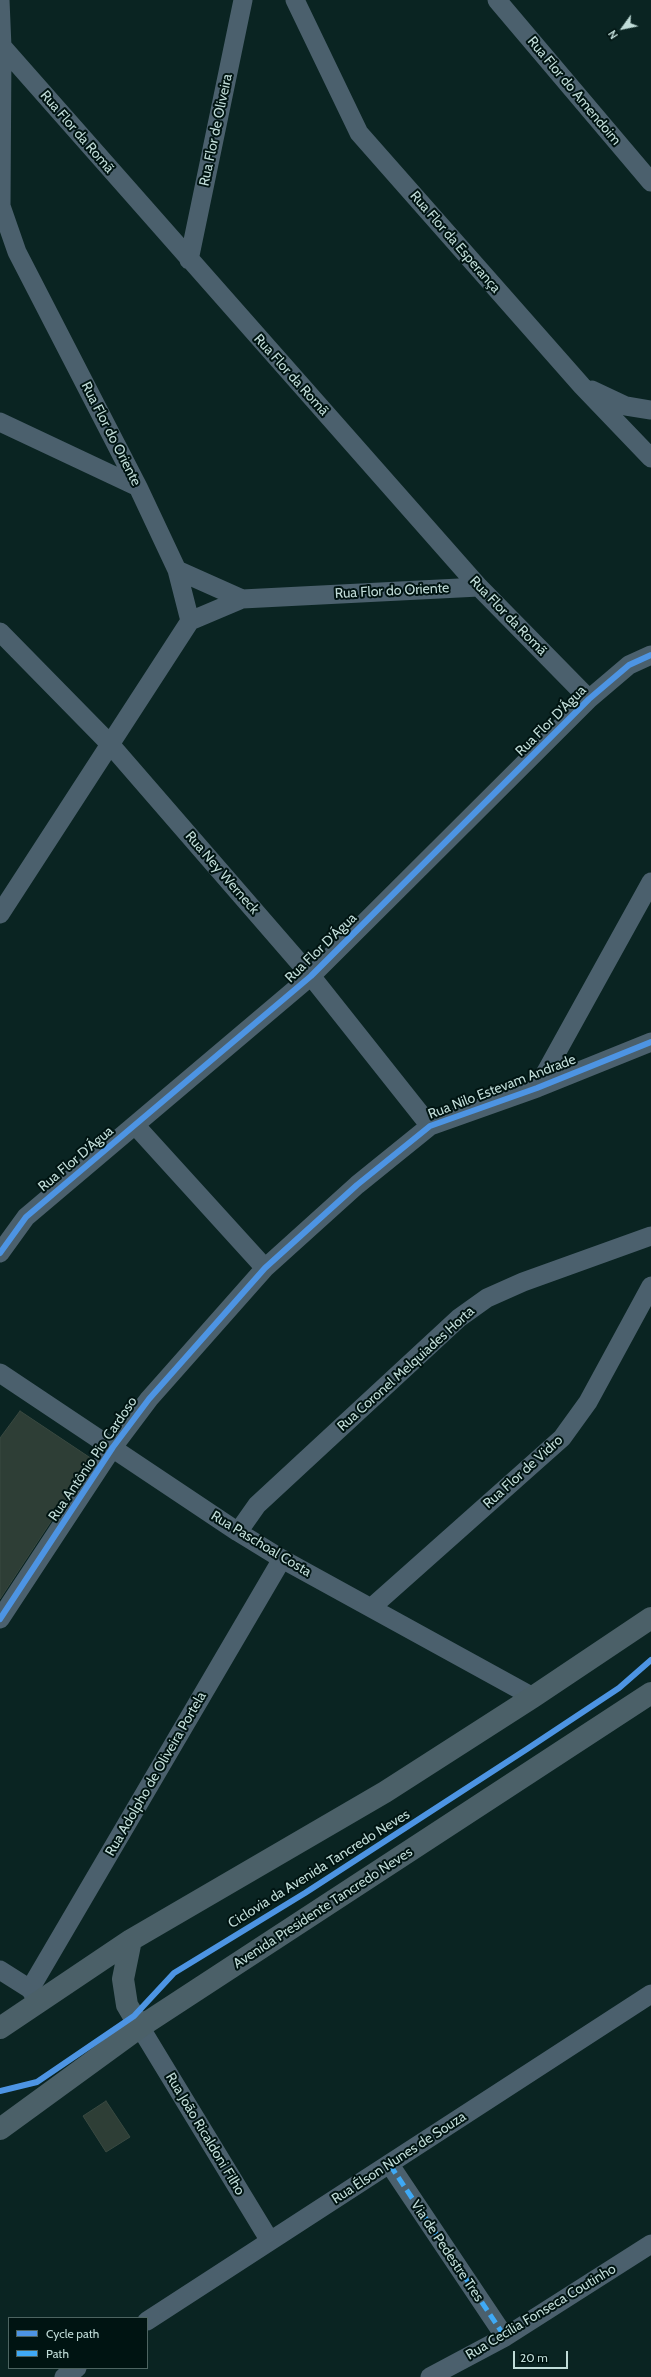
<!DOCTYPE html>
<html>
<head>
<meta charset="utf-8">
<style>
	body { margin:0 }
	#map { position:relative; width:651px; height:2377px; overflow:hidden; background:#0a2422; font-family:Cabin,sans-serif }
	canvas { display:block }
	.legend { position:absolute; left:8px; top:2317px; width:140px; height:52px; box-sizing:border-box; background:#001412; border:1px solid #4d6461; margin:0; padding:5px 7px; list-style:none; font-size:12px; color:#c0dcd8 }
	.legend li { display:flex; align-items:center; gap:8px; height:20px }
	.legend b { width:20px; border:1px solid #4d6461 }
	.north { position:absolute; left:603px; top:8px; width:40px; height:40px; -webkit-text-stroke:3px #001412; paint-order:stroke; rotate:237deg; font-size:11px; font-weight:700; line-height:16px; text-align:center; color:#c0dcd8 }
	.north::after { content:''; display:block; margin:auto; width:14px; height:18px; background:#c0dcd8; clip-path:polygon(50% 0,100% 100%,50% 72%,0 100%) }
	.scale { position:absolute; left:513px; top:2351px; width:55px; height:18px; box-sizing:border-box; border:2px solid #c0dcd8; border-top:0; padding-left:5px; font-size:12px; line-height:14px; white-space:nowrap; color:#c0dcd8; -webkit-text-stroke:3px #001412; paint-order:stroke }
</style>
</head>
<body>
<div id="map">
<canvas width="651" height="2377"></canvas>
<ul class="legend">
<li><b style="height:5px;background:#4d94e3"></b>Cycle path</li>
<li><b style="height:5px;background:#3fa9f5"></b>Path</li>
</ul>
<div class="north">N</div>
<div class="scale">20 m</div>
</div>
<script>
const ctx = document.querySelector('canvas').getContext('2d');
ctx.lineJoin = 'round';
function fill(path, color) {
  ctx.fillStyle = color;
  ctx.fill(path, 'evenodd');
}
function poly(rows) {
  const path = new Path2D();
  for (const r of rows) {
    path.moveTo(r[0], r[1]);
    for (let i = 2; i < r.length; i += 2) path.lineTo(r[i], r[i + 1]);
  }
  return path;
}
function strokePath(path, color, width, dash) {
  ctx.strokeStyle = color;
  ctx.lineWidth = width;
  ctx.lineCap = dash ? 'butt' : 'round';
  ctx.setLineDash(dash || []);
  ctx.stroke(path);
}
function write(font, color, halo, rows, align = 'center') {
  ctx.font = font + ' Cabin,sans-serif';
  ctx.lineWidth = 4;
  ctx.setLineDash([]);
  ctx.textBaseline = 'middle';
  ctx.strokeStyle = halo;
  ctx.fillStyle = color;
  for (const [text, x, y, turn = 0] of rows) {
    ctx.save();
    ctx.translate(x, y);
    ctx.rotate((+turn || 0) * Math.PI / 180);
    ctx.textAlign = isNaN(turn) ? turn : align;
    if (halo) ctx.strokeText(text, 0, 0);
    ctx.fillText(text, 0, 0);
    ctx.restore();
  }
}
const building = poly([
	[20,1411,92,1459,0,1599,0,1438,20,1411],
	[106,2101,130,2137,106,2152,83,2116,106,2101]
]);
const minor = poly([
	[0,0,2,47,1,206,17,252,138,487,177,570,190,621],
	[295,0,359,133,582,386,651,458],
	[497,0,651,182],
	[0,44,479,587,589,699],
	[189,260,243,0],
	[592,390,626,406,651,410],
	[0,422,138,487],
	[177,570,242,599,479,587],
	[0,632,109,743,311,976,430,1126],
	[0,914,190,621,242,599],
	[537,1088,651,882],
	[135,1125,265,1268],
	[0,1253,26,1217,311,976,589,699,629,665,651,655],
	[0,1373,238,1532,282,1559,533,1697],
	[238,1532,257,1505,459,1318,487,1298,523,1282,651,1236],
	[372,1607,562,1438,588,1402,651,1286],
	[0,1619,113,1447,149,1399,265,1268,357,1185,430,1126,537,1088,651,1042],
	[0,1970,30,1989,37,2000],
	[30,1989,282,1559],
	[140,2027,270,2241],
	[390,2165,505,2337],
	[147,2321,651,1994],
	[64,2377,77,2368],
	[430,2377,505,2337,651,2244]
]);
const major = poly([
	[131,1940,123,1979,127,2005,140,2027],
	[0,2028,131,1940,385,1792,533,1697,651,1618],
	[0,2129,140,2027,651,1693]
]);
const quiet = poly([
	[390,2165,505,2337]
]);
const cycleway = poly([
	[0,1253,26,1217,311,976,589,699,629,665,651,655],
	[0,1619,113,1447,149,1399,265,1268,357,1185,430,1126,537,1088,651,1042],
	[0,2091,37,2082,134,2016,174,1973,305,1893,527,1749,619,1688,651,1660]
]);
const streetNames = [
	["Rua Flor do Amendoim",574,91,50],
	["Rua Flor de Oliveira",216,130,-78],
	["Rua Flor da Romã",77,132,49],
	["Rua Flor da Esperança",455,242,49],
	["Rua Flor da Romã",291,375,48],
	["Rua Flor do Oriente",111,434,63],
	["Rua Flor do Oriente",392,591,-3],
	["Rua Flor da Romã",508,616,46],
	["Rua Flor D'Água",551,721,-45],
	["Rua Ney Werneck",222,873,49],
	["Rua Flor D'Água",321,948,-44],
	["Rua Nilo Estevam Andrade",502,1087,-21],
	["Rua Flor D'Água",76,1159,-40],
	["Rua Coronel Melquiades Horta",406,1369,-42],
	["Rua Antônio Pio Cardoso",93,1459,-56],
	["Rua Flor de Vidro",523,1472,-42],
	["Rua Paschoal Costa",261,1544,31],
	["Rua Adolpho de Oliveira Portela",156,1774,-60],
	["Ciclovia da Avenida Tancredo Neves",319,1869,-32],
	["Avenida Presidente Tancredo Neves",323,1908,-33],
	["Rua João Ricaldoni Filho",205,2134,59],
	["Rua Élson Nunes de Souza",399,2158,-33],
	["Via de Pedestre Tres",447,2251,56],
	["Rua Cecília Fonseca Coutinho",541,2312,-31]
];
fill(building, '#2e3e36');
strokePath(building, '#394941', 1);
strokePath(minor, '#4b606d', 19);
strokePath(major, '#4b6068', 22);
strokePath(quiet, '#3fa9f5', 5, [10, 5]);
strokePath(cycleway, '#4d94e3', 6);
write('14px', '#c0dcd8', '#001412', streetNames);
</script>
</body>
</html>
